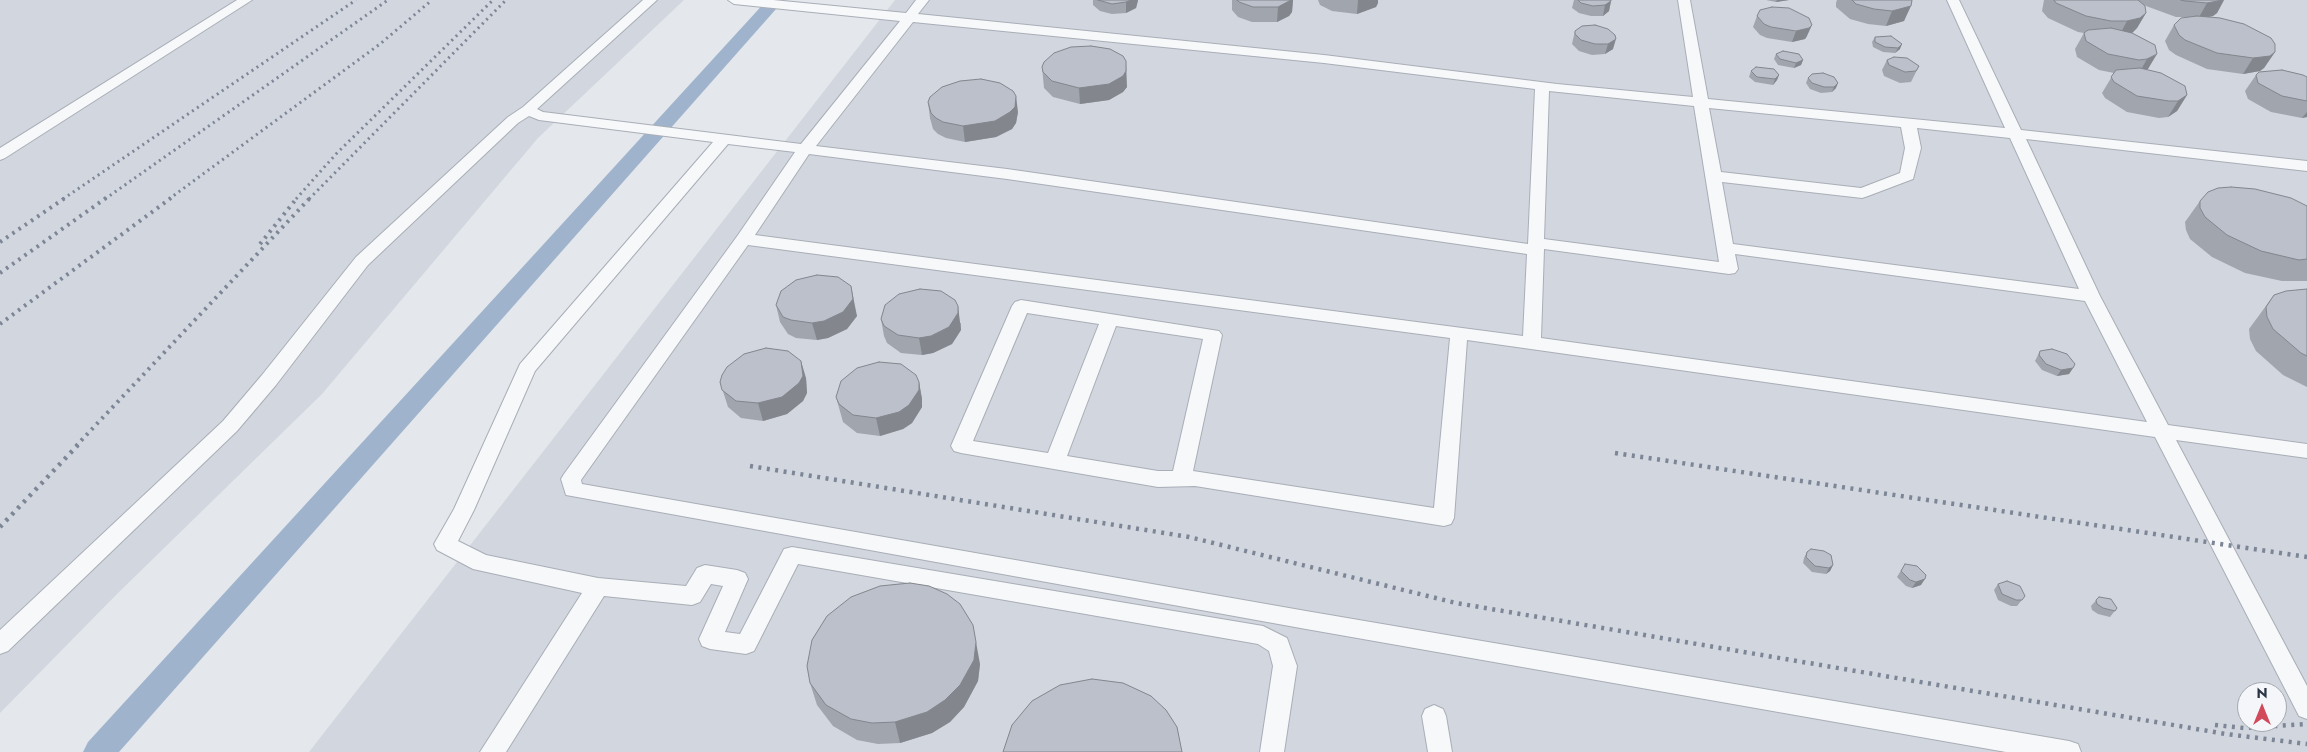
<!DOCTYPE html>
<html>
<head>
<meta charset="utf-8">
<style>
	body { margin:0 }
	#map { position:relative; width:2307px; height:752px; overflow:hidden; background:#e4e7ec; font-family:Jost,sans-serif }
	canvas { display:block }
	.north { position:absolute; left:2237px; top:682px; width:50px; height:50px; box-sizing:border-box; background:#f4f6f9; border:1px solid #a4a8b1; border-radius:50%; rotate:0deg; font-size:14px; font-weight:700; line-height:20px; text-align:center; color:#2b3445 }
	.north::after { content:''; display:block; margin:auto; width:18px; height:22px; background:#d1495b; clip-path:polygon(50% 0,100% 100%,50% 72%,0 100%) }
</style>
</head>
<body>
<div id="map">
<canvas width="2307" height="752"></canvas>
<div class="north">N</div>
</div>
<script>
const ctx = document.querySelector('canvas').getContext('2d');
ctx.lineJoin = 'round';
function fill(path, color) {
  ctx.fillStyle = color;
  ctx.fill(path, 'evenodd');
}
function poly(rows) {
  const path = new Path2D();
  for (const r of rows) {
    path.moveTo(r[0], r[1]);
    for (let i = 2; i < r.length; i += 2) path.lineTo(r[i], r[i + 1]);
  }
  return path;
}
function strokePath(path, color, width, dash) {
  ctx.strokeStyle = color;
  ctx.lineWidth = width;
  ctx.lineCap = dash ? 'butt' : 'round';
  ctx.setLineDash(dash || []);
  ctx.stroke(path);
}
const built = poly([
	[0,0,684,0,538,138,322,394,116,595,0,713],
	[895,0,2307,0,2307,752,309,752],
	[2247,692,2277,692,2277,722,2247,722]
]);
const canal = poly([
	[767,0,784,0,119,752,83,752,88,742,767,0]
]);
const minor = poly([
	[237,0,252,0,5,158,0,160,0,148,237,0],
	[643,0,657,0,537,109,543,112,801,144,900,21,734,4,728,0,773,0,906,13,916,0,929,0,918,14,1324,55,1557,84,1693,97,1678,0,1690,0,1708,99,2005,128,1947,0,1959,0,2021,130,2307,161,2307,171,2026,139,2100,296,2168,425,2307,444,2307,458,2176,440,2307,686,2307,719,2299,716,2155,437,1467,340,1454,518,1451,524,1444,526,1195,486,1158,487,961,453,954,451,951,446,1012,306,1015,302,1021,300,1219,331,1222,335,1193,471,1434,508,1450,338,748,245,581,480,582,484,1306,611,2069,741,2078,744,2081,752,2006,752,1306,629,566,495,561,479,564,474,738,235,795,152,728,144,535,371,474,510,458,541,486,555,598,578,686,586,697,568,705,565,737,570,745,573,748,579,725,632,740,634,784,549,792,547,1263,626,1287,638,1297,666,1284,752,1260,752,1273,666,1269,651,1258,644,798,564,754,651,746,654,710,649,702,646,699,639,723,586,711,584,700,602,692,605,604,596,506,752,480,752,582,593,473,569,437,550,434,544,454,509,520,364,713,142,539,120,529,116,518,123,368,265,276,385,237,431,8,651,0,654,0,630,223,421,262,375,356,257,508,117,523,107,643,0],
	[913,22,1324,63,1535,89,1528,244,1007,169,816,146,913,22],
	[1549,91,1694,106,1719,262,1544,239,1549,91],
	[1709,108,1901,127,1905,148,1900,173,1861,188,1721,172,1709,108],
	[1917,128,2010,138,2079,289,1733,244,1722,182,1862,198,1868,196,1913,179,1921,148,1917,128],
	[809,154,1007,179,1527,254,1523,336,755,235,809,154],
	[1544,249,1729,274,1735,273,1738,269,1735,254,2085,301,2147,422,1541,338,1544,249],
	[1027,313,1099,324,1048,453,973,441,1027,313],
	[1116,326,1203,339,1173,471,1158,471,1067,456,1116,326],
	[1434,705,1443,709,1446,716,1452,752,1428,752,1422,716,1425,709,1434,705]
]);
const railFar2 = poly([
	[63,199,356,0],
	[105,199,388,0],
	[169,199,380,44,432,0],
	[296,199,336,154,493,0],
	[309,199,506,0]
]);
const railFar1 = poly([
	[0,242,65,198],
	[260,244,297,198],
	[0,273,106,198],
	[0,324,171,198],
	[76,446,310,198]
]);
const rail = poly([
	[1615,453,2307,557],
	[750,466,1189,537,1456,603,2226,734,2307,744],
	[0,527,78,445],
	[2215,725,2244,728,2307,724]
]);
const wall = poly([
	[1093,0,1138,0,1138,1,1136,8,1126,13,1112,14,1100,11,1093,5],
	[1232,0,1293,0,1292,12,1289,16,1277,22,1252,22,1238,17,1232,10],
	[1318,0,1378,0,1378,3,1376,7,1357,14,1332,11,1320,5],
	[1574,0,1611,0,1611,1,1609,11,1603,16,1591,16,1579,13,1572,8],
	[1766,0,1789,0,1776,2],
	[1837,0,1912,0,1904,21,1886,26,1868,24,1850,19,1836,7,1836,3],
	[2044,0,2224,0,2217,13,2213,16,2208,17,2275,52,2264,68,2260,71,2243,74,2207,69,2176,55,2169,50,2165,41,2174,25,2187,17,2176,17,2146,6,2141,3,2146,13,2137,28,2132,33,2155,45,2147,70,2187,95,2177,111,2168,117,2159,118,2127,112,2105,98,2102,93,2114,73,2099,70,2077,57,2075,49,2084,33,2078,32,2048,18,2042,11],
	[1757,16,1807,36,1805,39,1792,42,1767,38,1760,35,1753,27],
	[1595,25,1613,49,1605,54,1592,55,1579,51,1572,44,1575,31],
	[1875,37,1900,49,1895,53,1883,52,1873,47,1872,42],
	[1776,54,1803,60,1801,65,1794,68,1778,65,1774,59],
	[1887,60,1919,66,1911,82,1900,83,1884,76,1882,70],
	[1042,67,1127,87,1123,92,1109,100,1080,104,1053,97,1044,88],
	[1751,71,1779,75,1777,80,1773,85,1755,82,1749,77],
	[1812,74,1836,88,1832,92,1821,93,1810,89,1806,83,1808,78],
	[2256,75,2307,77,2307,117,2302,118,2271,112,2248,99,2245,91],
	[928,102,1018,112,1016,123,1012,129,996,137,965,142,946,138,938,134,933,129,930,118],
	[2200,201,2307,206,2307,281,2282,281,2245,273,2212,257,2190,239,2186,230,2185,222],
	[2307,289,2307,387,2283,375,2256,351,2250,339,2249,329,2274,295],
	[776,305,857,316,847,329,828,338,817,340,796,338,788,334,780,322],
	[881,319,961,323,961,330,952,344,933,353,922,355,901,353,887,343,884,336],
	[2040,351,2073,368,2069,374,2057,376,2042,370,2035,361],
	[806,378,807,393,803,401,787,414,763,421,741,418,728,407,720,382],
	[919,382,922,399,922,407,912,423,903,429,880,436,857,433,843,422,836,397],
	[1807,552,1833,565,1830,571,1826,574,1812,572,1803,563,1804,558],
	[1905,564,1921,585,1912,588,1906,586,1897,577],
	[1998,584,2025,596,2017,606,2011,606,1998,600,1994,590],
	[2099,597,2117,608,2110,617,2098,614,2092,610,2091,606],
	[980,664,978,681,964,707,950,722,932,733,900,743,878,744,857,740,833,726,817,705,810,683]
]);
const shadedWall = poly([
	[1131,0,1138,0,1136,8,1126,13,1126,2],
	[1291,0,1293,0,1292,12,1289,16,1277,22,1278,7],
	[1358,0,1378,0,1378,3,1376,7,1357,14],
	[1777,0,1789,0,1776,2],
	[2224,0,2217,13,2213,16,2198,19,2207,3],
	[1611,1,1609,11,1603,16,1605,5],
	[1911,6,1904,21,1886,26,1892,11],
	[2146,13,2137,28,2131,34,2119,36,2127,21],
	[1812,25,1807,36,1805,39,1792,42,1796,31],
	[1616,39,1613,49,1605,54,1608,44],
	[1902,44,1900,49,1895,53,1898,48],
	[2275,52,2264,68,2260,71,2243,74,2253,58],
	[2157,54,2148,69,2138,75,2147,59],
	[1803,60,1801,65,1794,68,1796,63],
	[1126,61,1127,87,1123,92,1109,100,1080,104,1079,88],
	[1779,75,1777,80,1773,85,1775,79],
	[1838,83,1836,88,1832,92,1834,87],
	[2187,95,2177,111,2168,117,2178,101],
	[1016,96,1018,112,1016,123,1012,129,996,137,965,142,963,126],
	[2307,112,2307,117,2302,118],
	[851,286,857,316,847,329,828,338,817,340,812,323],
	[958,306,961,330,952,344,933,353,922,355,919,338],
	[801,361,806,378,807,393,803,401,787,414,763,421,758,403],
	[2073,368,2069,374,2057,376,2061,370],
	[919,382,922,399,922,407,912,423,903,429,880,436,876,418],
	[1833,565,1830,571,1826,574,1829,568],
	[1925,579,1921,585,1912,588,1916,582],
	[976,642,980,664,978,681,964,707,950,722,932,733,900,743,895,722]
]);
const building = poly([
	[1098,0,1131,0,1126,2,1112,4,1098,0],
	[1237,0,1291,0,1278,7,1253,7,1239,2,1237,0],
	[1578,0,1611,0,1611,1,1605,5,1593,6,1581,3,1578,0],
	[1852,0,1912,0,1911,6,1892,11,1874,9,1856,4,1852,0],
	[2054,0,2138,0,2145,6,2146,13,2140,18,2127,21,2111,21,2086,16,2056,3,2054,0],
	[2181,0,2223,0,2207,3,2185,1,2181,0],
	[1772,7,1789,8,1809,18,1812,25,1809,28,1796,31,1771,27,1764,24,1757,16,1760,10,1772,7],
	[2197,16,2220,18,2244,24,2271,38,2275,44,2275,52,2270,56,2253,58,2217,53,2185,40,2179,35,2174,25,2181,18,2197,16],
	[1595,25,1608,29,1615,35,1616,39,1608,44,1595,44,1581,40,1575,34,1575,31,1582,26,1595,25],
	[2111,28,2132,33,2155,45,2157,54,2147,59,2139,60,2108,54,2086,41,2084,33,2088,30,2111,28],
	[1891,36,1902,44,1898,48,1885,47,1875,42,1875,37,1891,36],
	[1091,46,1110,49,1123,56,1126,61,1126,71,1123,76,1109,84,1079,88,1052,81,1043,72,1042,67,1044,62,1054,53,1071,47,1091,46],
	[1783,51,1799,54,1803,60,1796,63,1780,59,1776,54,1783,51],
	[1894,57,1907,58,1919,66,1916,71,1905,72,1889,65,1887,60,1894,57],
	[1756,67,1774,69,1779,75,1775,79,1757,77,1751,71,1756,67],
	[2140,68,2161,73,2185,86,2187,95,2178,101,2169,101,2137,96,2114,82,2111,77,2116,70,2140,68],
	[2282,70,2303,75,2307,77,2307,101,2282,96,2258,83,2256,75,2259,72,2282,70],
	[1823,73,1834,77,1838,83,1834,87,1824,87,1812,83,1808,78,1812,74,1823,73],
	[981,79,1000,83,1013,91,1016,96,1015,107,1010,112,995,121,963,126,943,122,936,118,931,113,928,102,930,97,942,87,960,81,981,79],
	[2231,187,2255,189,2291,198,2307,206,2307,259,2299,260,2261,251,2227,235,2205,217,2200,208,2200,201,2208,192,2218,188,2231,187],
	[817,275,838,277,851,286,853,299,843,312,824,321,812,323,791,320,783,317,776,305,781,291,796,280,817,275],
	[920,289,941,291,955,300,958,306,958,313,949,327,931,336,919,338,898,335,884,326,881,319,885,305,899,294,920,289],
	[2307,289,2307,356,2301,353,2273,329,2267,317,2266,307,2274,295,2286,291,2307,289],
	[766,348,788,351,801,361,803,376,799,383,782,397,758,403,736,401,722,390,720,382,722,375,727,367,744,354,766,348],
	[2052,349,2067,354,2075,364,2073,368,2061,370,2046,364,2039,355,2040,351,2052,349],
	[879,362,901,364,916,375,919,382,919,390,909,405,899,412,876,418,853,415,839,404,836,397,841,381,857,368,879,362],
	[1811,549,1824,551,1831,555,1833,565,1829,568,1815,566,1806,557,1807,552,1811,549],
	[1905,564,1917,566,1926,575,1925,579,1916,582,1910,580,1901,571,1905,564],
	[2007,581,2020,586,2025,596,2022,600,2016,600,2002,594,1998,584,2007,581],
	[910,583,929,586,947,594,960,604,973,625,976,642,974,660,960,685,945,700,927,712,895,722,872,723,851,719,826,705,810,683,807,666,812,640,827,616,851,597,880,586,910,583],
	[2099,597,2111,599,2117,608,2115,611,2103,608,2097,604,2096,600,2099,597],
	[1092,679,1123,683,1151,696,1166,710,1177,727,1182,752,1003,752,1012,725,1032,701,1060,685,1092,679]
]);
fill(built, '#d2d6de');
fill(canal, '#9fb4cc');
strokePath(minor, '#a9aeb7', 2);
fill(minor, '#f7f8fa');
strokePath(railFar2, '#7d8696', 3, [2, 4]);
strokePath(railFar1, '#7d8696', 4, [2.5, 5]);
strokePath(rail, '#7d8696', 4.5, [3, 5.5]);
fill(wall, '#a1a5ae');
fill(shadedWall, '#83868d');
fill(building, '#bbc0ca');
strokePath(building, '#83868d', 1);
</script>
</body>
</html>
